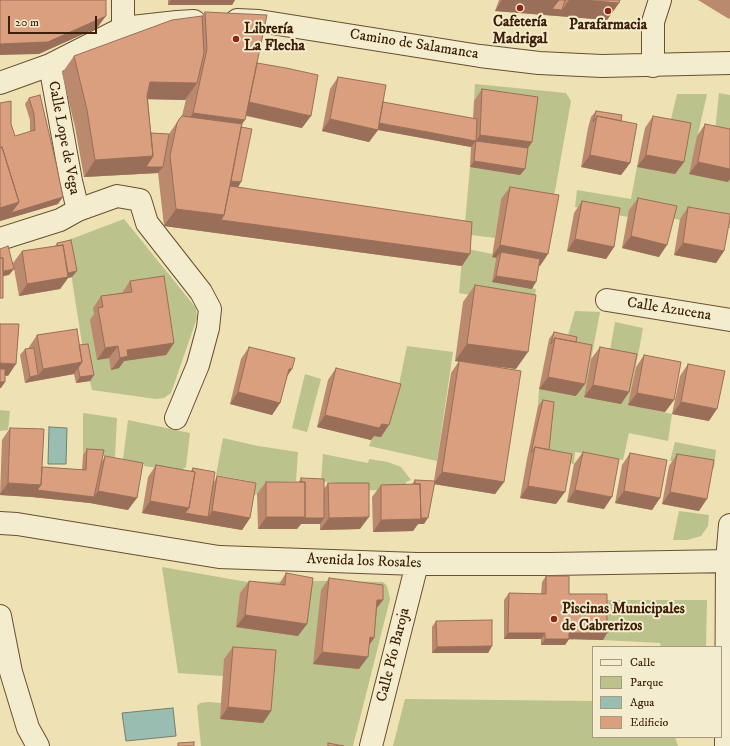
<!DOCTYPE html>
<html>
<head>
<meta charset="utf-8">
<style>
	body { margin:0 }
	#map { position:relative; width:730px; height:746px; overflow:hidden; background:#eee1b3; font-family:"IM FELL DW Pica",serif }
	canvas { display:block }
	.legend { position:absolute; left:592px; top:646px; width:130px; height:92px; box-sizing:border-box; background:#f4ecce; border:1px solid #aa9a7e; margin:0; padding:5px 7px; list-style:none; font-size:12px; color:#3c1f06 }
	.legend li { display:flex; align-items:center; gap:8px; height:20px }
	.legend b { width:20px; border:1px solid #aa9a7e }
	.scale { position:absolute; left:8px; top:16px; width:89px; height:18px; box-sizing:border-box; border:2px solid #3c1f06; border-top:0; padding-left:5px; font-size:12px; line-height:14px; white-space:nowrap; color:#3c1f06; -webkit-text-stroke:3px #f4ecce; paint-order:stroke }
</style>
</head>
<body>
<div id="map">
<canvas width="730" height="746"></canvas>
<ul class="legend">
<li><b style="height:5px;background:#f4ecce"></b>Calle</li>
<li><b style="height:11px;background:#bbc28b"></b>Parque</li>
<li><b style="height:11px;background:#99bdb1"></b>Agua</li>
<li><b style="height:11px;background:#da9f7f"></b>Edificio</li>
</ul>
<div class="scale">20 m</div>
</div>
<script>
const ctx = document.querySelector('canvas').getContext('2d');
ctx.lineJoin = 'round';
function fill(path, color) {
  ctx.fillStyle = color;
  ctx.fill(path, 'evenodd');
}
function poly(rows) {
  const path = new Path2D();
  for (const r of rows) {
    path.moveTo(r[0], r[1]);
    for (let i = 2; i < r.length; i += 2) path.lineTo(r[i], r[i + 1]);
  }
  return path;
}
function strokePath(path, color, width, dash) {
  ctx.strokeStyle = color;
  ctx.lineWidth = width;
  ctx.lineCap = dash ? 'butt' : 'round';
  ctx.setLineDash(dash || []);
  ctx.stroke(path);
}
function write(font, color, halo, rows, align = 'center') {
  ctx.font = font + ' "IM FELL DW Pica",serif';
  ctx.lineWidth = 4;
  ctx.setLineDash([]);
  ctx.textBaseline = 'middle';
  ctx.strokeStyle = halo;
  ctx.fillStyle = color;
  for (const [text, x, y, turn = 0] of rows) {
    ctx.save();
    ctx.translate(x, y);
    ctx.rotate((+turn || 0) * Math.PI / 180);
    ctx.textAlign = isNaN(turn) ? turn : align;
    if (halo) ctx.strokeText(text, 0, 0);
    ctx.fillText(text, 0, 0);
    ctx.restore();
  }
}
const green = poly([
	[475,84,566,93,571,101,555,191,550,207,501,199,495,238,464,234,470,167,520,175,530,109,474,101],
	[719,93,730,95,730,143,714,140],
	[677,94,707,94,689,174,730,172,730,228,668,218,630,210,628,217,575,207,577,190,631,199,637,167,675,174,668,132],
	[124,219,196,308,197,318,171,393,164,398,156,399,92,390,83,350,66,241],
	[463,248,492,254,492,257,496,258,492,282,536,289,533,306,459,293],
	[575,311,600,312,584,397,608,362,615,322,643,328,629,404,672,414,668,441,629,433,623,460,575,452,574,464,544,456,538,406,539,389,577,396,566,342],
	[407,346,453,352,437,461,369,446,373,436,397,394],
	[305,374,321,379,307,432,292,428],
	[0,410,10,411,8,430,0,431],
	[83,413,117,418,115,457,83,455],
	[128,420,190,433,186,467,179,471,144,466,144,464,123,459],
	[223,438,258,446,298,452,296,481,273,482,272,494,257,494,253,496,248,495,249,481,216,475],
	[675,442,716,450,714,468,670,461],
	[323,454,368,463,369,459,388,462,401,467,411,480,406,482,405,491,368,490,337,496,337,483,321,481],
	[679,511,709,515,708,526,701,536,687,540,673,540],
	[162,567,247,582,322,581,383,582,387,586,390,599,353,746,201,746,197,706,200,703,208,702,221,703,220,719,223,676,178,673],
	[603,600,707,600,706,647,661,647,660,643,603,640],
	[405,699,593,701,593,737,675,737,678,746,393,746]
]);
const water = poly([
	[49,427,67,428,66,464,48,464,49,427],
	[173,708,176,736,126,741,122,713,173,708]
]);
const minor = poly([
	[123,0,123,28],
	[237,20,259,21,480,56,539,63,602,66,730,63],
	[50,65,71,181,78,210],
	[653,66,653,22,660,0],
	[0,83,50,65,123,28,177,22,194,21],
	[0,239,60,220,78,210,117,196,140,200,147,223,201,292,210,309,208,328,198,365,176,418],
	[607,300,730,320],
	[0,523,17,524,219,557,417,564,551,564,730,561],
	[0,616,11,672,28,728,38,746],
	[371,746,417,564],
	[726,746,727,561,730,525]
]);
const wall = poly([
	[168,0,235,0,232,5,168,5],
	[499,0,620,0,619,3,607,20,495,11],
	[698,0,730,0,730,18,729,19],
	[205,12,257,63,302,128,246,116,242,124,241,127,241,182,238,187,462,266,164,226,158,173,84,177,75,127,62,73,74,56,202,16],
	[148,99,185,100,186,99,182,116,180,118,169,134,151,133],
	[338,77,383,102,473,119,474,101,482,89,532,142,528,148,525,169,520,175,470,167,471,147,378,130,369,142,322,131,330,89],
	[40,95,58,204,0,221,0,103,11,124,15,136,30,132,30,120,25,104,29,98],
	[596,111,630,163,621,175,581,167,588,128,591,117],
	[653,116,684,162,675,174,637,167,645,128],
	[705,124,728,182,689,174,697,136],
	[510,187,540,266,539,266,532,289,492,282,496,258,492,257,501,199],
	[638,198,659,257,622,248,629,210],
	[582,201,614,247,606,259,567,251,574,213],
	[688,207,724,251,716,263,674,255,680,219],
	[57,243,72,277,68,278,60,289,19,296,13,263,22,251,55,246],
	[130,281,174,343,166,355,124,361,119,368,111,370,109,358,97,360,90,320,94,314,93,308,101,296,122,293],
	[475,285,516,369,455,361,463,302],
	[554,332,576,342,576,396,539,389,549,339],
	[37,335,79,345,94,375,90,381,76,383,74,374,25,383,20,355,25,349,29,348,29,347],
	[249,347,287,377,280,403,272,415,230,404,241,359],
	[600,347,629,392,621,404,584,397,591,359],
	[644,355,674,400,665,412,628,405,636,367],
	[459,361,504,482,495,494,434,484,424,524,418,524,413,531,373,532,372,497,381,485,412,484,415,480,434,481,451,373],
	[688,364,709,421,672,414,680,376],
	[336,368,381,437,374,436,371,440,317,427,328,380],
	[543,400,549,450,556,504,520,498,527,459,538,406],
	[10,428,42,467,82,470,83,455,87,449,102,461,105,456,128,510,90,503,32,497,0,495,2,440],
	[583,452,604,509,567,502,574,464],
	[630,453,660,498,652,510,615,503,622,465],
	[677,454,699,511,662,504,669,466],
	[156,465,191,471,193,468,214,482,217,476,250,518,242,530,142,513,148,477],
	[301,478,324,489,328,483,360,529,320,530,320,524,301,524,297,529,258,529,257,494,266,482,299,482],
	[286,573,298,636,236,627,240,593,249,581,279,584],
	[546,576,569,594,607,633,603,640,569,639,565,645,541,645,541,639,504,639,504,600,509,593,541,594,542,582],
	[329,578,377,609,374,638,369,645,359,669,313,664,321,590],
	[436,621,492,646,488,653,432,653,432,627],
	[233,647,271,711,263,723,220,719,224,659]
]);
const shadedWall = poly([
	[171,0,235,0,232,5,168,5],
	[502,0,559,0,562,10,569,0,582,0,619,3,607,20,495,11],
	[106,16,97,28,39,54,0,55,0,44],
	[150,82,197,83,185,100,138,99],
	[244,101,311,116,302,128,236,113],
	[193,113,245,120,230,141,178,135],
	[330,119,376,123,476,141,471,147,373,129,378,130,369,142,322,131],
	[480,135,532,142,524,154,476,141],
	[590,155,630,163,621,175,581,167],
	[646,155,684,162,675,174,637,167],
	[153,156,163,167,158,173,84,177,95,160],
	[474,161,525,169,520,175,470,167],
	[698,162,730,169,730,179,728,182,689,174],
	[226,181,241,182,237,189,228,188],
	[63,197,58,204,0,221,0,208,19,202],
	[176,209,224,215,470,254,462,266,164,226],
	[631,236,667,245,659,257,622,248],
	[575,239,614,247,606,259,567,251],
	[683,243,724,251,716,263,674,255],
	[500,245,548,254,540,266,499,259,501,252,496,258,492,257],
	[14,269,9,275,0,277,0,272],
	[77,271,72,277,68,278,60,289,19,296,27,284,63,274],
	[496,276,536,282,532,289,492,282],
	[174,343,166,355,124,361,119,368,111,370,120,358,127,350],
	[467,344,528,352,516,369,455,361],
	[118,346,109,358,97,360,105,348],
	[82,362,74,374,34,381,43,369],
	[0,363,16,364,8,376,0,375],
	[289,369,292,369,284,381],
	[38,375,34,381,25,383,30,377],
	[94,375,90,381,76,383,80,377],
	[548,377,585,384,576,396,539,389],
	[0,382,5,382,1,388,0,388],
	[593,385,629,392,621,404,584,397],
	[238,392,280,403,272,415,230,404],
	[637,393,674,400,665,412,628,405],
	[681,402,717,409,709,421,672,414],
	[325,415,382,424,389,425,381,437,374,436,371,440,317,427],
	[442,472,504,482,495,494,433,484],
	[8,483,41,485,94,497,98,491,137,498,128,510,90,503,32,497,0,495,0,494],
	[528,486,565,492,556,504,520,498],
	[575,490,612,497,604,509,567,502],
	[624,491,660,498,652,510,615,503],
	[670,492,707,499,699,511,662,504],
	[150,501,189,508,208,517,212,511,250,518,242,530,142,513],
	[266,517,305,517,324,518,320,524,301,524,297,529,258,529],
	[369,517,360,529,320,530,329,518],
	[428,518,424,524,418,524,413,531,373,532,381,520],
	[377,600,383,600,374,612],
	[245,615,307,624,298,636,236,627],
	[508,633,545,633,541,639,504,639],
	[569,633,607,633,603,640,565,639],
	[370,637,374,638,366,650],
	[545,639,569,639,565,645,541,645],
	[492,646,488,653,432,653,437,647],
	[322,652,368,657,359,669,313,664],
	[228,707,271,711,263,723,220,719]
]);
const building = poly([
	[0,0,106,0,106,16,48,42,0,44,0,0],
	[559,0,565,0,562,10,552,9,559,0],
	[582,0,620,0,619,3,582,0],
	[205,12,267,15,245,120,193,113,207,49,205,12],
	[202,16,204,53,197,83,150,82,147,96,153,156,95,160,87,110,74,56,172,20,202,16],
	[257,63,286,68,318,75,311,116,249,102,257,63],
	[338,77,386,85,378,130,330,119,338,77],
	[482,89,538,97,532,142,480,135,482,89],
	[40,95,56,163,63,197,11,213,19,202,2,147,0,148,0,103,11,101,11,124,15,136,35,130,34,114,29,98,40,95],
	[383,102,477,119,476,141,379,123,383,102],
	[596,111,622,115,621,121,597,116,593,122,596,111],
	[182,116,242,124,224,215,176,209,170,156,177,123,180,118,182,116],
	[597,116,637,124,630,163,590,155,597,116],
	[653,116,691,123,684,162,646,155,653,116],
	[705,124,730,129,730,169,698,162,705,124],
	[241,127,252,129,241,182,231,181,241,127],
	[151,133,169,134,163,167,146,167,153,156,151,133],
	[476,141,528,148,525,169,474,161,476,141],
	[2,147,19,202,0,208,0,148,2,147],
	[230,186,472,222,470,254,221,220,224,215,230,186],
	[510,187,559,195,548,254,500,245,510,187],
	[638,198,677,206,667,245,631,236,638,198],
	[582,201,620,208,614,247,575,239,582,201],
	[688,207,730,214,730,218,724,251,683,243,688,207],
	[71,240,77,271,68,273,63,245,58,246,57,243,71,240],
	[63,245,68,277,27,284,22,251,63,245],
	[8,246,14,269,3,271,3,258,0,258,0,249,8,246],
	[501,252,540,259,536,282,496,276,501,252],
	[0,258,3,258,3,298,0,298,0,258],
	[164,276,174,343,127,350,128,356,120,358,118,346,105,348,98,308,103,307,101,296,132,292,130,281,164,276],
	[475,285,536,295,528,352,467,344,475,285],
	[0,324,19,324,16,364,0,363,0,324],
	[77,329,82,362,43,369,37,335,77,329],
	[554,332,577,337,576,342,555,338,551,344,554,332],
	[555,338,592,345,585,384,548,377,555,338],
	[88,344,94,375,80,377,78,368,82,362,79,345,88,344],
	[249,347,295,358,292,369,289,369,280,403,238,392,249,347],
	[600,347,637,354,629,392,593,385,600,347],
	[34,348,38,375,30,377,25,349,34,348],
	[644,355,681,362,674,400,637,393,644,355],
	[459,361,521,371,504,482,442,472,459,361],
	[688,364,725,371,717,409,681,402,688,364],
	[336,368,401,384,389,425,382,424,379,428,325,415,336,368],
	[0,369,5,369,5,382,0,382,0,369],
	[543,400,554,402,549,450,535,447,531,453,543,400],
	[10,428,44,429,41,485,8,483,10,428],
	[535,447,572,454,565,492,528,486,535,447],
	[87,449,104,450,94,497,37,490,41,485,42,467,86,470,87,449],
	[583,452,619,459,612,497,575,490,583,452],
	[630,453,667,460,660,498,624,491,630,453],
	[677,454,714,460,707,499,670,492,677,454],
	[105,456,143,463,137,498,98,491,105,456],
	[156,465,195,472,189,508,150,501,156,465],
	[193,468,215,472,208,517,185,513,189,508,195,472,192,471,193,468],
	[217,476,256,483,250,518,212,511,217,476],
	[301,478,324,479,324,518,305,518,305,482,301,482,301,478],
	[415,480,435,481,428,518,421,518,420,484,415,484,415,480],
	[266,482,305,482,305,517,266,517,266,482],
	[328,483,369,483,369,517,329,518,328,483],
	[420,484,421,519,381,520,381,485,420,484],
	[286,573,313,578,307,624,245,615,249,581,285,585,286,573],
	[546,576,569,576,569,594,607,594,607,633,569,633,569,639,545,639,545,633,508,633,509,593,546,594,546,576],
	[329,578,383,585,383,600,377,600,374,638,370,637,368,657,322,652,329,578],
	[492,620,492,646,437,647,436,621,492,620],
	[233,647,276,650,271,711,228,707,233,647],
	[194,742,194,746,178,746,178,743,194,742],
	[328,743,344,746,328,746,328,743]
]);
const markers = [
	[520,8,4,"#8f2418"],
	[608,11,4,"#8f2418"],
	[236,39,4,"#8f2418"],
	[554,619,4,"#8f2418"]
];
const poiNames = [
	["Cafetería",520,23],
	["Madrigal",520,40],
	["Parafarmacia",608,26],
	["Librería",244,30,"left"],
	["La Flecha",244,47,"left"],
	["Piscinas Municipales",562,610,"left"],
	["de Cabrerizos",562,627,"left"]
];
const streetNames = [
	["Camino de Salamanca",414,45,9],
	["Calle Lope de Vega",63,138,79],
	["Calle Azucena",669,310,9],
	["Avenida los Rosales",364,562,2],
	["Calle Pío Baroja",394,655,-76]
];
fill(green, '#bbc28b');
fill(water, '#99bdb1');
strokePath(water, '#747e6d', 1);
strokePath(minor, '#685031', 24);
strokePath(minor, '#f4ecce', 22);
fill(wall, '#bb896d');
fill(shadedWall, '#996f59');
fill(building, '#da9f7f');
strokePath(building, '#996f59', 1);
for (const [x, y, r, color] of markers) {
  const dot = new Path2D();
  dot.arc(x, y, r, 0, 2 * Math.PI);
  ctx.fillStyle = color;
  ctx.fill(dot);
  strokePath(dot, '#f4ecce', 1.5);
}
write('bold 15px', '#3c1f06', '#f4ecce', poiNames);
write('15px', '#3c1f06', '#f4ecce', streetNames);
</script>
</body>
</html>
